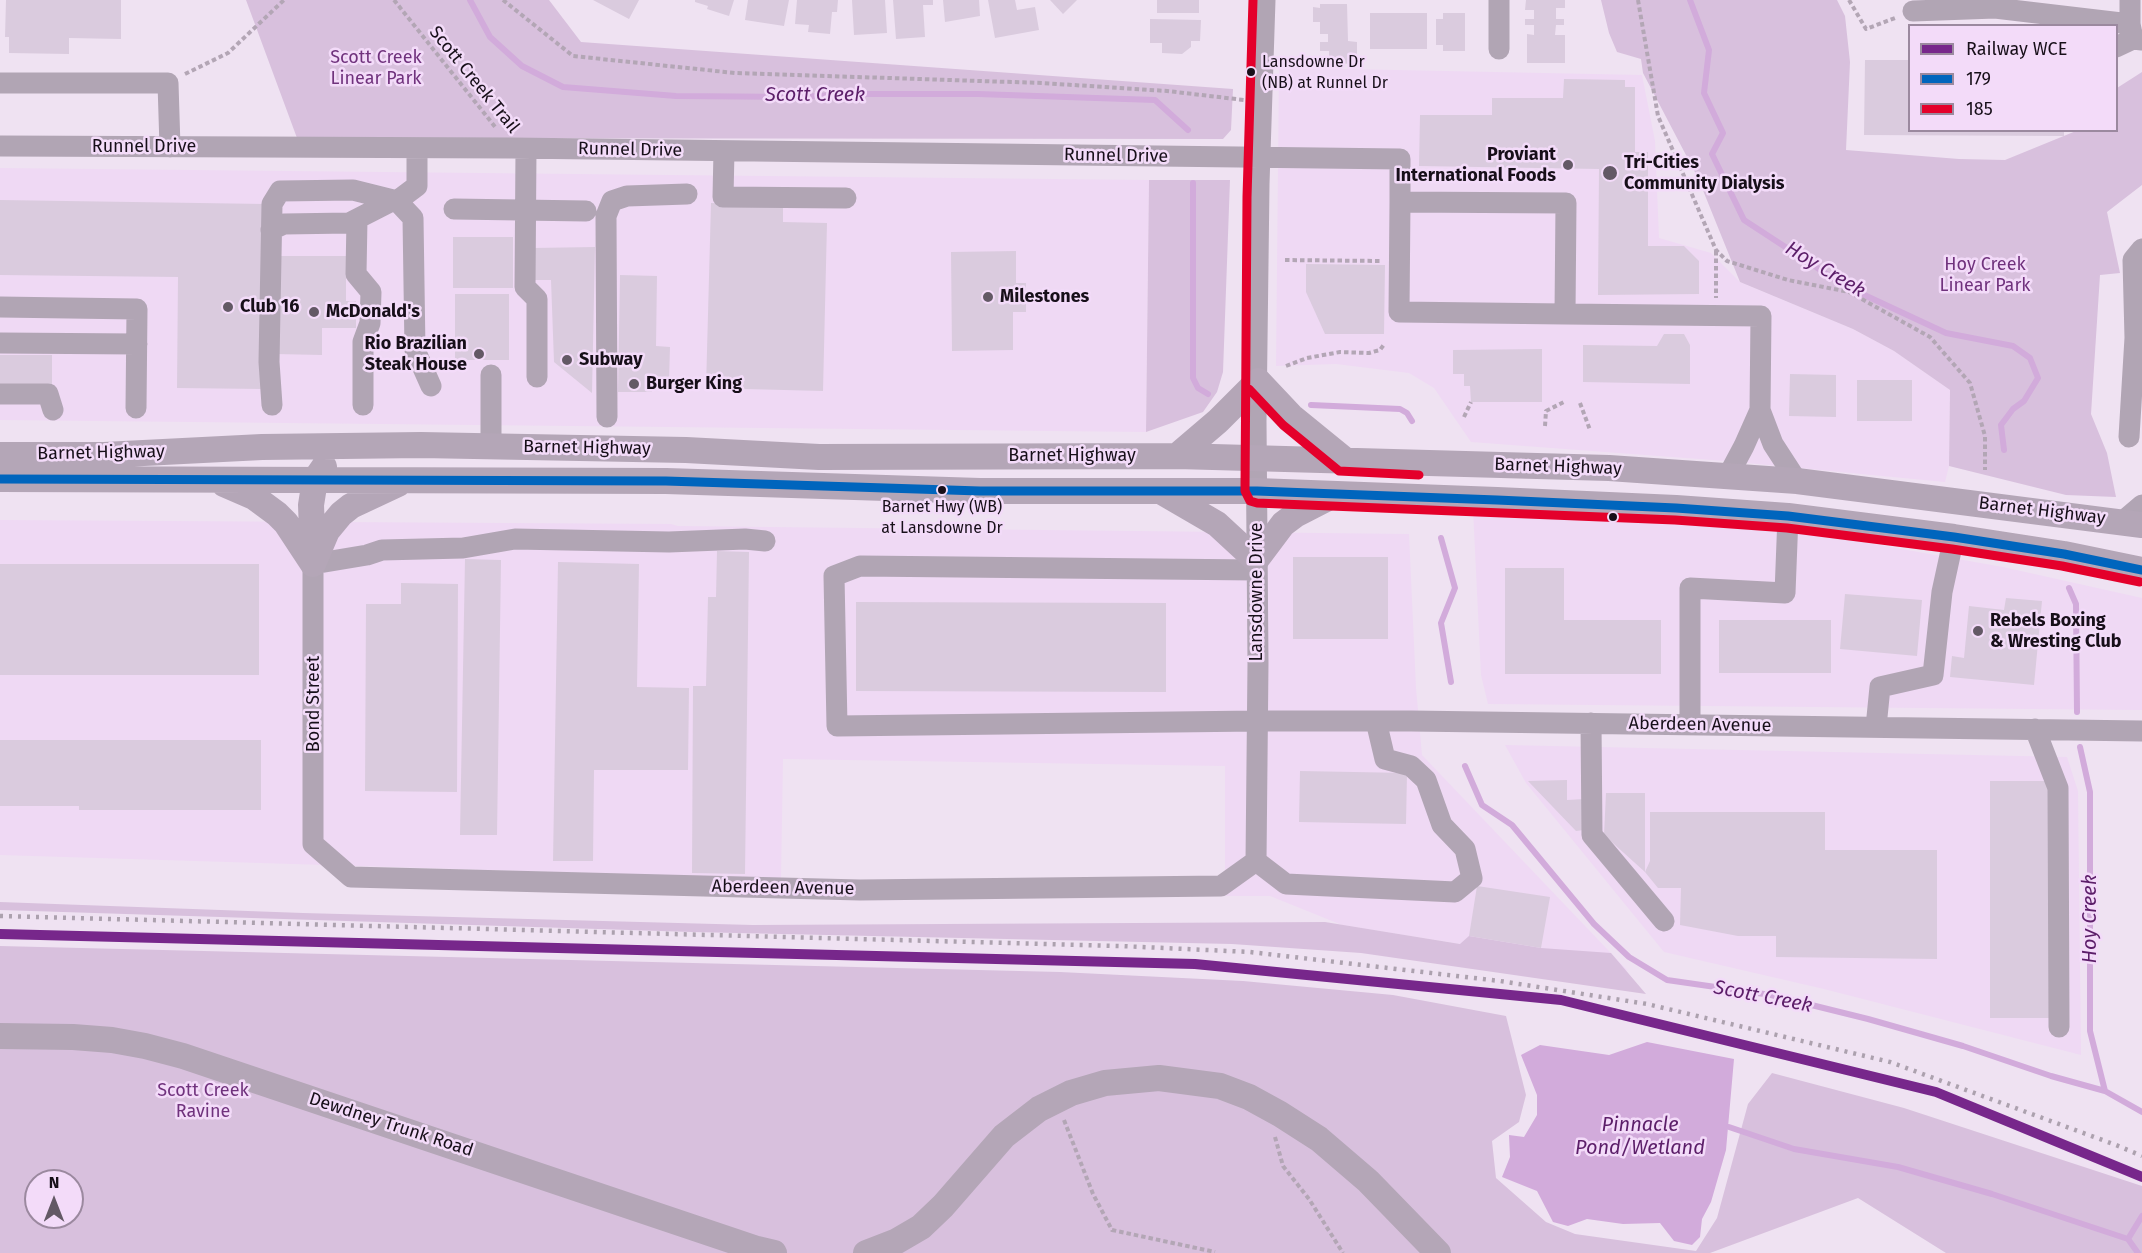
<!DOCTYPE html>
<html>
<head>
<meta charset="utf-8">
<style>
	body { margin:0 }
	#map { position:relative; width:2142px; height:1253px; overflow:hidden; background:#efe2f2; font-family:"Fira Sans",sans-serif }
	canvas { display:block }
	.legend { position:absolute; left:1908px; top:24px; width:210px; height:108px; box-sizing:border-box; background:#f3dbf9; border:2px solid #9b899f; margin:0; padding:8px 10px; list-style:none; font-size:18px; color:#170f19 }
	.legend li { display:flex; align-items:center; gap:12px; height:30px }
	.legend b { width:30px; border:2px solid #9b899f }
	.north { position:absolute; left:24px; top:1169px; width:60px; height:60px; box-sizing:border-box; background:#f3dbf9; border:2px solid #9b899f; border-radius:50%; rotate:0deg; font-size:16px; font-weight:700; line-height:24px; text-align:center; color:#170f19 }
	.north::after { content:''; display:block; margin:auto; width:21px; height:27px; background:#635965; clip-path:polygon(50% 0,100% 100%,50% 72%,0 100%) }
</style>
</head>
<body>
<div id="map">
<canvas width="2142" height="1253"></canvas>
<ul class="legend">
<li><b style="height:8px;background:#77278b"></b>Railway WCE</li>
<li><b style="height:8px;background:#0065bd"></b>179</li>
<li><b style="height:8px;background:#e4002b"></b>185</li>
</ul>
<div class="north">N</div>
</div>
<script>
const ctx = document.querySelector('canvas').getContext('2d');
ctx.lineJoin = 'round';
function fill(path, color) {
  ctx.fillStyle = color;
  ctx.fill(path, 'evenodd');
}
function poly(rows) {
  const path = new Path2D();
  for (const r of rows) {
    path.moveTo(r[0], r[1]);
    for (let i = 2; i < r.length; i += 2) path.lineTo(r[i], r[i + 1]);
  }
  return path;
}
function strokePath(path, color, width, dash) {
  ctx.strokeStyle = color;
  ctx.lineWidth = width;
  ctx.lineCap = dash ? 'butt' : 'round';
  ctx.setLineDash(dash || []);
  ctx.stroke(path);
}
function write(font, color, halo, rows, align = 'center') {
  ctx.font = font + ' "Fira Sans",sans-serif';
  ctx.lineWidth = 5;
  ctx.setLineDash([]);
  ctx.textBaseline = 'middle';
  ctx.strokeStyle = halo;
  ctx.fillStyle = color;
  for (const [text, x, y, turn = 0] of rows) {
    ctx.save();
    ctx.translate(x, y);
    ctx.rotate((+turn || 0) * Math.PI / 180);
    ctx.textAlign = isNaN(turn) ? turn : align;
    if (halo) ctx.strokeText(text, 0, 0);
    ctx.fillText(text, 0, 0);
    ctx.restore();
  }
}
const built = poly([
	[1297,68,1642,75,1655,141,1659,238,1711,253,1740,282,1853,329,1894,351,1950,390,1949,466,1945,482,1726,461,1471,442,1434,388,1409,373,1336,364,1276,366,1279,69],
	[0,168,1149,180,1146,432,0,420],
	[1473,509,1581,518,1794,530,2003,567,2142,598,2142,710,1488,704,1481,675],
	[0,520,671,524,678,526,1409,534,1416,688,1422,755,1628,971,1342,925,1270,896,1225,896,1225,766,783,759,781,879,0,855],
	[1505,745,2067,757,2078,791,2081,1055,1824,989,1664,952,1526,783]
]);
const green = poly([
	[246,0,549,0,581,42,1233,89,1231,130,1223,139,297,138],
	[1601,0,1837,0,1845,16,1850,62,1846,150,1959,159,2005,160,2076,131,2116,130,2117,88,2142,72,2142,185,2107,212,2120,273,2100,275,2091,414,2107,453,2116,497,2066,495,1949,466,1950,390,1894,351,1853,329,1740,282,1698,178,1643,73,1641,59,1617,52,1609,33],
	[1149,180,1230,180,1223,372,1217,392,1203,412,1146,432],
	[0,902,303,913,753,925,1325,922,1460,944,1469,936,1541,948,1611,953,1646,994,1361,953,1232,944,692,932,0,910],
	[0,946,1060,972,1243,981,1393,995,1506,1016,1526,1095,1519,1122,1492,1141,1496,1178,1546,1222,1575,1234,1696,1251,1717,1218,1748,1104,1772,1073,1904,1108,2142,1186,2142,1253,1946,1253,1858,1198,1710,1253,0,1253],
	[36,1181,72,1181,72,1217,36,1217]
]);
const water = poly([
	[1647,1042,1734,1059,1726,1150,1711,1202,1702,1219,1700,1237,1692,1245,1674,1241,1660,1223,1623,1224,1587,1219,1568,1226,1553,1222,1537,1191,1502,1177,1510,1157,1509,1135,1524,1137,1537,1115,1537,1095,1521,1055,1540,1045,1609,1055]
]);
const stream = poly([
	[470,0,490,37,522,66,563,87,676,96,797,97,857,94,978,94,1155,100,1188,130],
	[1690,0,1709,50,1704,93,1723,133,1712,154,1744,220,1845,286,1946,333,2013,346,2030,358,2038,378,2024,401,2013,409,2001,425,2004,450],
	[1193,183,1193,378,1198,388,1208,394],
	[1311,405,1400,409,1407,413,1412,421],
	[1441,538,1455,588,1441,623,1451,682],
	[2069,588,2076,604,2077,712],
	[2080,747,2090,792,2090,1031,2105,1091],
	[1465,766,1482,805,1512,825,1594,924,1629,957,1667,980,1771,995,1868,1019,1963,1046,2051,1076,2105,1091,2142,1112],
	[1729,1127,1794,1149,1898,1167,1992,1194,2128,1239],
	[2128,1239,2142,1216],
	[2128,1239,2138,1253]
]);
const building = poly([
	[6,0,121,0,121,39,69,38,69,54,9,53,9,37,5,37],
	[593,0,639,0,629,19],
	[695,0,734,0,729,16,707,9,708,6,695,2],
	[748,0,789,0,784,26,745,20],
	[797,0,838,0,837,12,832,12,830,34,808,32,809,25,795,24],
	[852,0,885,0,887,33,854,35],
	[893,0,933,0,933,5,923,5,925,37,896,39],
	[943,0,979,0,980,16,945,22],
	[988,0,1015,0,1017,10,1035,7,1039,30,995,38],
	[1050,0,1077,0,1063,14],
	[1157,0,1199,0,1199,13,1157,13],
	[1526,0,1565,0,1565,8,1556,8,1556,19,1564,19,1564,25,1556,25,1555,35,1565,35,1565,63,1527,63,1527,34,1534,35,1534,25,1525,25,1525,19,1534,19,1534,10,1525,10],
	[1320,4,1347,4,1348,41,1357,42,1357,64,1329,63,1329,51,1320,51,1320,42,1328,42,1328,34,1320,34,1320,22,1313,22,1313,7,1320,8],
	[1370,13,1427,13,1427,49,1370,49],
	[1443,13,1465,13,1465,51,1443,51,1443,45,1436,45,1436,19,1443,19],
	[1150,19,1201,20,1200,41,1191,41,1191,47,1182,54,1162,53,1162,43,1150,43],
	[1865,60,1910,60,1910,130,2064,130,2064,136,1864,135],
	[1564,79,1625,80,1625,87,1635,87,1635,152,1648,152,1648,246,1684,246,1699,261,1699,294,1598,295,1599,169,1419,166,1420,115,1492,115,1492,98,1563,98],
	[0,200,265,204,263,389,177,388,178,277,0,275],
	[711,203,783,205,783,222,827,223,823,391,706,388],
	[453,237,513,237,513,288,453,288],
	[595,247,592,393,554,362,551,280,535,280,533,248],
	[1016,251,1016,283,1026,283,1026,312,1013,312,1013,350,952,351,951,252],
	[273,256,346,256,346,301,356,301,356,328,322,328,322,355,275,354],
	[1306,264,1385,265,1384,334,1325,334,1306,292],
	[620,275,657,276,656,346,670,347,669,381,652,381,652,392,618,392],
	[455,294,509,294,509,360,455,360],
	[1664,334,1684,334,1690,345,1690,384,1583,382,1583,345,1657,346],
	[1542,349,1542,402,1471,402,1470,386,1464,386,1464,374,1453,374,1453,350],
	[0,355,52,355,52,389,0,389],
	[1790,374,1836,375,1836,417,1789,416],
	[1857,380,1912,380,1912,421,1857,421],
	[717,551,749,552,745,874,692,873,693,686,706,686,708,597,716,597],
	[1293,557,1388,557,1388,639,1293,639],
	[465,559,501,560,497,835,460,835],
	[558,562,639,564,637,687,689,688,688,770,594,770,593,861,553,861],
	[0,564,259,564,259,675,0,675],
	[1505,568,1564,568,1564,620,1661,620,1661,674,1505,674],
	[401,583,458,584,457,792,365,791,366,604,401,604],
	[1845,594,1922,600,1917,656,1840,649],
	[2006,598,2042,601,2034,685,1950,677,1952,656,1964,658,1969,606,2004,610],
	[856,602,1166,603,1166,692,856,691],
	[1719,620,1831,620,1831,673,1719,673],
	[0,740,261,740,261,810,79,810,79,806,0,806],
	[1300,771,1407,773,1406,824,1299,822],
	[1567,780,1567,800,1585,799,1584,830,1576,831,1528,781],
	[1990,781,2049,781,2049,1018,1990,1018],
	[1606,793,1645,793,1645,872,1604,835],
	[1650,812,1825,812,1825,850,1937,850,1937,959,1776,957,1776,936,1738,936,1680,925,1681,888,1658,888,1645,872,1650,861],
	[1477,886,1550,897,1541,948,1469,936]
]);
const path = poly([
	[394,0,496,128],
	[503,0,573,56,735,73,1042,83,1167,91,1244,100],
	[1638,0,1658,116,1716,250,1727,261,1788,280,1849,292,1930,337,1970,383,1985,436,1985,470],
	[1849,0,1866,29,1895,18],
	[185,74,228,53,284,0],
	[1716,251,1716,298],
	[1285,260,1380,261],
	[1286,366,1307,358,1340,352,1369,353,1380,350,1385,343],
	[1580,403,1590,430],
	[1464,417,1471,402],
	[1545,426,1546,411,1564,402],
	[1064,1120,1093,1194,1112,1230,1215,1252],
	[1275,1137,1283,1166,1309,1199,1343,1253]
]);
const minor = poly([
	[2130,0,2130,24,2133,39],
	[1913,11,1995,8,2130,24],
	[2116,47,2133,39,2142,40],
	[1499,49,1499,0],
	[0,83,168,83,170,147],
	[0,146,512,148,1400,159,1400,202,1566,203,1565,314,1761,316,1760,410,1773,444,1797,481],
	[417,148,417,186,397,201,413,218,415,350,431,386],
	[526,149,525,287,537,299,537,377],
	[724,151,723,197,846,198],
	[1400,202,1399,312,1565,314],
	[454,209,586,211],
	[357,219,356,274,371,292,370,323,363,342,363,405],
	[271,230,284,224,349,223,394,200],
	[2142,249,2133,260,2135,338,2142,340],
	[0,307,137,309,136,408],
	[0,343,137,344],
	[0,394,48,394,53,410],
	[272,405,269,362,272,204,280,191,353,190,397,201],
	[607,417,606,216,612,201,627,196,687,194],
	[2129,437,2135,338],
	[491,446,491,375],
	[1728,476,1744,446,1760,410],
	[2122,522,2142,505],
	[765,541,745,539,669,542,515,539,463,548,382,550,367,555,313,564,313,844,351,877,860,890,1221,886,1256,861],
	[1256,570,860,566,834,576,837,726,1257,721,1411,721,2142,731],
	[1591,723,1592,835,1664,921],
	[1690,725,1690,588,1785,593,1788,516],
	[1876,727,1880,687,1933,675,1942,592,1954,537],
	[2035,729,2058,788,2059,1027],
	[1256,861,1258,663,1256,421,1259,184,1265,0],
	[1256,861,1286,884,1455,892,1472,878,1465,849,1442,825,1426,780,1411,766,1385,759,1376,721]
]);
const major = poly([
	[0,455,104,455,262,447,421,445,686,450,819,457,1177,456,1609,468,1797,481,2142,525],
	[1177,456,1218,421,1258,381,1291,416,1345,460],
	[0,479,666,481,980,491,1257,491,1497,500,1676,508,1788,516,1954,537,2064,554,2142,570],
	[224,484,254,497,277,514,286,523,313,564],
	[1162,492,1217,524,1256,560,1283,524,1295,515,1332,496],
	[313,556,311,505,315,480,324,467],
	[313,564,327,531,341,514,351,506,398,484],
	[0,1036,73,1037,112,1040,145,1046,183,1056,757,1249,774,1253],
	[866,1253,897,1241,921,1227,943,1206,1004,1136,1039,1109,1071,1093,1105,1083,1159,1078,1220,1086,1249,1097,1280,1114,1319,1139,1368,1181,1438,1253]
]);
const rail = poly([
	[0,916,1120,946,1250,952,1500,981,1647,1004,1890,1062,2116,1145,2142,1156]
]);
const bus1 = poly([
	[0,479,666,481,980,491,1257,491,1497,500,1676,508,1788,516,1954,537,2064,554,2142,570]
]);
const bus2 = poly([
	[1253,0,1247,197,1245,491,1250,501,1257,503,1675,520,1787,528,1952,549,2062,566,2140,582],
	[1249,389,1283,425,1339,471,1419,475]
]);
const rail1 = poly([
	[0,934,1195,964,1561,1000,1936,1092,2142,1177]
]);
const markers = [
	[1251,72,5,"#170f19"],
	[1568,165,6,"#635965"],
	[1610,173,8,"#635965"],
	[988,297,6,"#635965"],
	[228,307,6,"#635965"],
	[314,312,6,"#635965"],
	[479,354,6,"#635965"],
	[567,360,6,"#635965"],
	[634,384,6,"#635965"],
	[942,490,5,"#170f19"],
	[1613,517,5,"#170f19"],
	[1978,631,6,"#635965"]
];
const busNames = [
	["Lansdowne Dr",1262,63],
	["(NB) at Runnel Dr",1262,84],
	["Barnet Hwy (WB)",942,508,"center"],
	["at Lansdowne Dr",942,529,"center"]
];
const parkNames = [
	["Scott Creek",376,58],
	["Linear Park",376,79],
	["Hoy Creek",1985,265],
	["Linear Park",1985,286],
	["Scott Creek",203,1091],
	["Ravine",203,1112]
];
const streetNames = [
	["Scott Creek Trail",474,80,51],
	["Runnel Drive",144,147],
	["Runnel Drive",630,150,1],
	["Runnel Drive",1116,156,1],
	["Barnet Highway",587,448,1],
	["Barnet Highway",101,453,-1],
	["Barnet Highway",1072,456],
	["Barnet Highway",1558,467,2],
	["Barnet Highway",2042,511,7],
	["Lansdowne Drive",1257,592,-90],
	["Bond Street",314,704,-90],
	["Aberdeen Avenue",1700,725,1],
	["Aberdeen Avenue",783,888,1],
	["Dewdney Trunk Road",391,1125,18]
];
const poiNames = [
	["Proviant",1556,155,"right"],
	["International Foods",1556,176,"right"],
	["Tri-Cities",1624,163],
	["Community Dialysis",1624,184],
	["Milestones",1000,297],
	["Club 16",240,307],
	["McDonald's",326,312],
	["Rio Brazilian",467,344,"right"],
	["Steak House",467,365,"right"],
	["Subway",579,360],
	["Burger King",646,384],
	["Rebels Boxing",1990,621],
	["& Wresting Club",1990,642]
];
const waterNames = [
	["Scott Creek",815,95],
	["Hoy Creek",1825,270,31],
	["Hoy Creek",2090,919,-90],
	["Scott Creek",1763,997,11],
	["Pinnacle",1640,1125],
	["Pond/Wetland",1640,1148]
];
fill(built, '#efd9f4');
fill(green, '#d8c0dd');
fill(water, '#d2abdb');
strokePath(stream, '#d2abdb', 6);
fill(building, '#dacbde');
strokePath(path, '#b3a6b5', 4, [4.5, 3]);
strokePath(minor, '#b1a5b4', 21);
strokePath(major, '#b4a6b7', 26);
strokePath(rail, '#aca1ae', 4.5, [3, 6]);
strokePath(bus1, '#0065bd', 9);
strokePath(bus2, '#e4002b', 9);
strokePath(rail1, '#77278b', 10);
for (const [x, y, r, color] of markers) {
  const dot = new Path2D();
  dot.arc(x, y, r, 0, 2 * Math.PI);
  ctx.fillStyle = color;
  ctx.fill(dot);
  strokePath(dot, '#f3dbf9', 2);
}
write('16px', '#170f19', '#f3dbf9', busNames, 'left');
write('18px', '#70327d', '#f3dbf9', parkNames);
write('18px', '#170f19', '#f3dbf9', streetNames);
write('bold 18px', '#170f19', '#f3dbf9', poiNames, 'left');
write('italic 20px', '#5c1e69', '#f3dbf9', waterNames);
</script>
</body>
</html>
